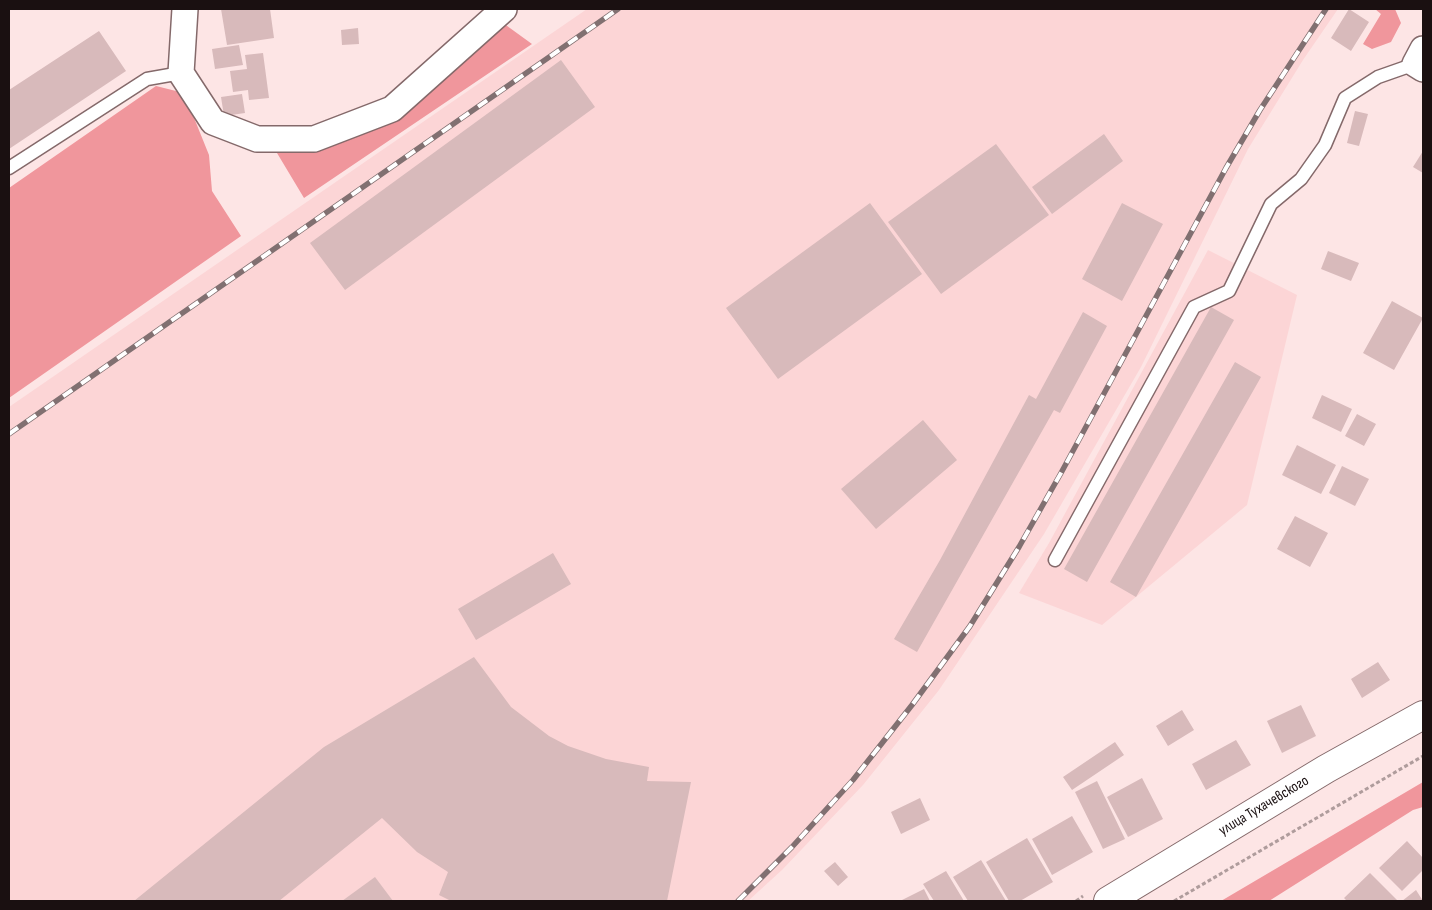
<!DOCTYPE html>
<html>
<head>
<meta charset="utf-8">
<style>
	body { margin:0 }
	#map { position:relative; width:1432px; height:910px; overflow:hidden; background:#fde5e5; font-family:"Sofia Sans Condensed",sans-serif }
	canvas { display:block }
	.frame { position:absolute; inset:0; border:10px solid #1a1011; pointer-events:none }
</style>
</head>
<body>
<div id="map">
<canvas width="1432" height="910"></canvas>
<div class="frame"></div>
</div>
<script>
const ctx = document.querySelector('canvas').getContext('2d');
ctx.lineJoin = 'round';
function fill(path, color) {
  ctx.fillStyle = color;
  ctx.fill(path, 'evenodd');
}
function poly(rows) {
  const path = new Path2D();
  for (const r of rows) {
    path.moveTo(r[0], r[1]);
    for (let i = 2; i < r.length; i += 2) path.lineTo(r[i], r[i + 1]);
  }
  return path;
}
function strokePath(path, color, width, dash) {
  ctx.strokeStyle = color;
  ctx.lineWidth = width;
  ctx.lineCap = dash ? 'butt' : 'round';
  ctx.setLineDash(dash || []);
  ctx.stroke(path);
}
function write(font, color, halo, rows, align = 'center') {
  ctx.font = font + ' "Sofia Sans Condensed",sans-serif';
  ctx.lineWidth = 5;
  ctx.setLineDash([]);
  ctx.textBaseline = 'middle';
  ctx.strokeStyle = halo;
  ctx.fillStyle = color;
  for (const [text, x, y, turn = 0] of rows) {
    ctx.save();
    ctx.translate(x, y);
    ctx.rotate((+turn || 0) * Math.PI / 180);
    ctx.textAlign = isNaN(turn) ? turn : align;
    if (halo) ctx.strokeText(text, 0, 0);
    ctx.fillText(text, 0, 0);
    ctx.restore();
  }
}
const built = poly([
	[587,9,1338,9,1303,60,1248,149,1141,367,1044,534,939,690,863,785,782,870,748,901,9,901,9,407],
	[1208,250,1297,295,1247,505,1102,625,1019,593,1049,543]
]);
const forest = poly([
	[1375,9,1395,9,1401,23,1391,42,1372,49,1363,44,1381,14],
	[503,23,532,44,304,198,271,143,314,146],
	[156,86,184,93,209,155,212,191,241,236,9,398,9,188],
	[1423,782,1423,807,1413,810,1269,901,1221,901]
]);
const building = poly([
	[221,9,270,9,274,38,227,45],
	[1349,9,1369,22,1351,51,1331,38],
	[358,28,359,44,342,45,341,30],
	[99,31,126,71,9,149,9,90],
	[239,45,243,65,215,69,212,49],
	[263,53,269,98,249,100,248,90,233,92,230,71,247,69,245,55],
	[561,60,595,107,345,290,310,243],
	[242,94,245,113,224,116,221,97],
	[1355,111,1368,114,1359,146,1347,143],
	[1104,134,1123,161,1052,214,1032,187],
	[996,144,1049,215,941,294,888,222],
	[1423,151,1423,173,1413,167],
	[870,203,922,274,778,379,726,308],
	[1122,203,1163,224,1122,301,1082,279],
	[1328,251,1359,263,1351,281,1321,269],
	[1392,301,1423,318,1394,370,1363,353],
	[1211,307,1234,320,1087,582,1064,569],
	[1083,312,1107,326,1060,413,1054,410,917,652,894,639,940,560,1029,395,1036,399],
	[1235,362,1261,377,1136,597,1110,582],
	[1322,395,1352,409,1341,432,1312,418],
	[1357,414,1376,424,1364,446,1345,436],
	[923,420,957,460,876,529,841,489],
	[1297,445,1336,465,1321,494,1282,475],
	[1342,466,1369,479,1355,506,1329,493],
	[1295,516,1328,533,1310,567,1277,549],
	[553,553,571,584,476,640,458,609],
	[474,657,511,707,549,736,568,746,606,759,649,767,647,781,691,782,667,901,451,901,439,895,448,872,417,852,382,818,279,901,134,901,324,747],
	[1378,662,1390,680,1362,698,1351,679],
	[1301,705,1316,736,1282,753,1267,721],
	[1182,710,1194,730,1168,746,1156,726],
	[1236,740,1251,765,1206,790,1192,764],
	[1115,742,1124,755,1072,790,1063,777],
	[1142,778,1163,819,1128,837,1107,797],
	[1097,781,1125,839,1103,849,1075,792],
	[920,798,930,820,901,834,891,812],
	[1072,816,1093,852,1052,875,1032,839],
	[1027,838,1053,882,1020,901,1009,901,986,862],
	[1407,841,1423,858,1423,870,1402,891,1379,868],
	[981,860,1006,901,968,901,953,877],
	[835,862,848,877,838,886,824,871],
	[946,871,964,901,934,901,923,884],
	[1370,873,1398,901,1347,901,1344,898],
	[375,877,393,901,342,901],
	[924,889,930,901,900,901],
	[1416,890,1423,901,1402,901]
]);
const path = poly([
	[1076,901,1083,896],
	[1174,901,1423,756]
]);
const service = poly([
	[9,168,147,79,181,73],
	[1055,560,1194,307,1229,291,1271,204,1301,179,1325,145,1345,98,1378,77,1415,64]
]);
const minor = poly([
	[185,9,181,73,213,122,257,139,314,139,392,109,504,9],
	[1423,49,1415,64,1423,69]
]);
const secondary = poly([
	[1108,901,1326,769,1423,715]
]);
const rail = poly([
	[9,434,618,9],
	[738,901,792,847,853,780,912,705,970,626,1019,547,1061,473,1226,168,1260,110,1326,9]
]);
const streetNames = [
	["улица Тухачевского",1264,806,-31]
];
fill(built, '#fcd5d6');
fill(forest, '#f0969c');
fill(building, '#d8babb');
strokePath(service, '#84696a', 15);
strokePath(minor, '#84696a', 28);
strokePath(secondary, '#84696a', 30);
strokePath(path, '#af9c9c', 3, [4, 2.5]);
strokePath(service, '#fff', 12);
strokePath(minor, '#fff', 25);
strokePath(secondary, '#fff', 28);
strokePath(rail, '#817071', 5.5);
strokePath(rail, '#fff', 4, [11]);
write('15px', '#1a1011', '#fff', streetNames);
</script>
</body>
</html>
